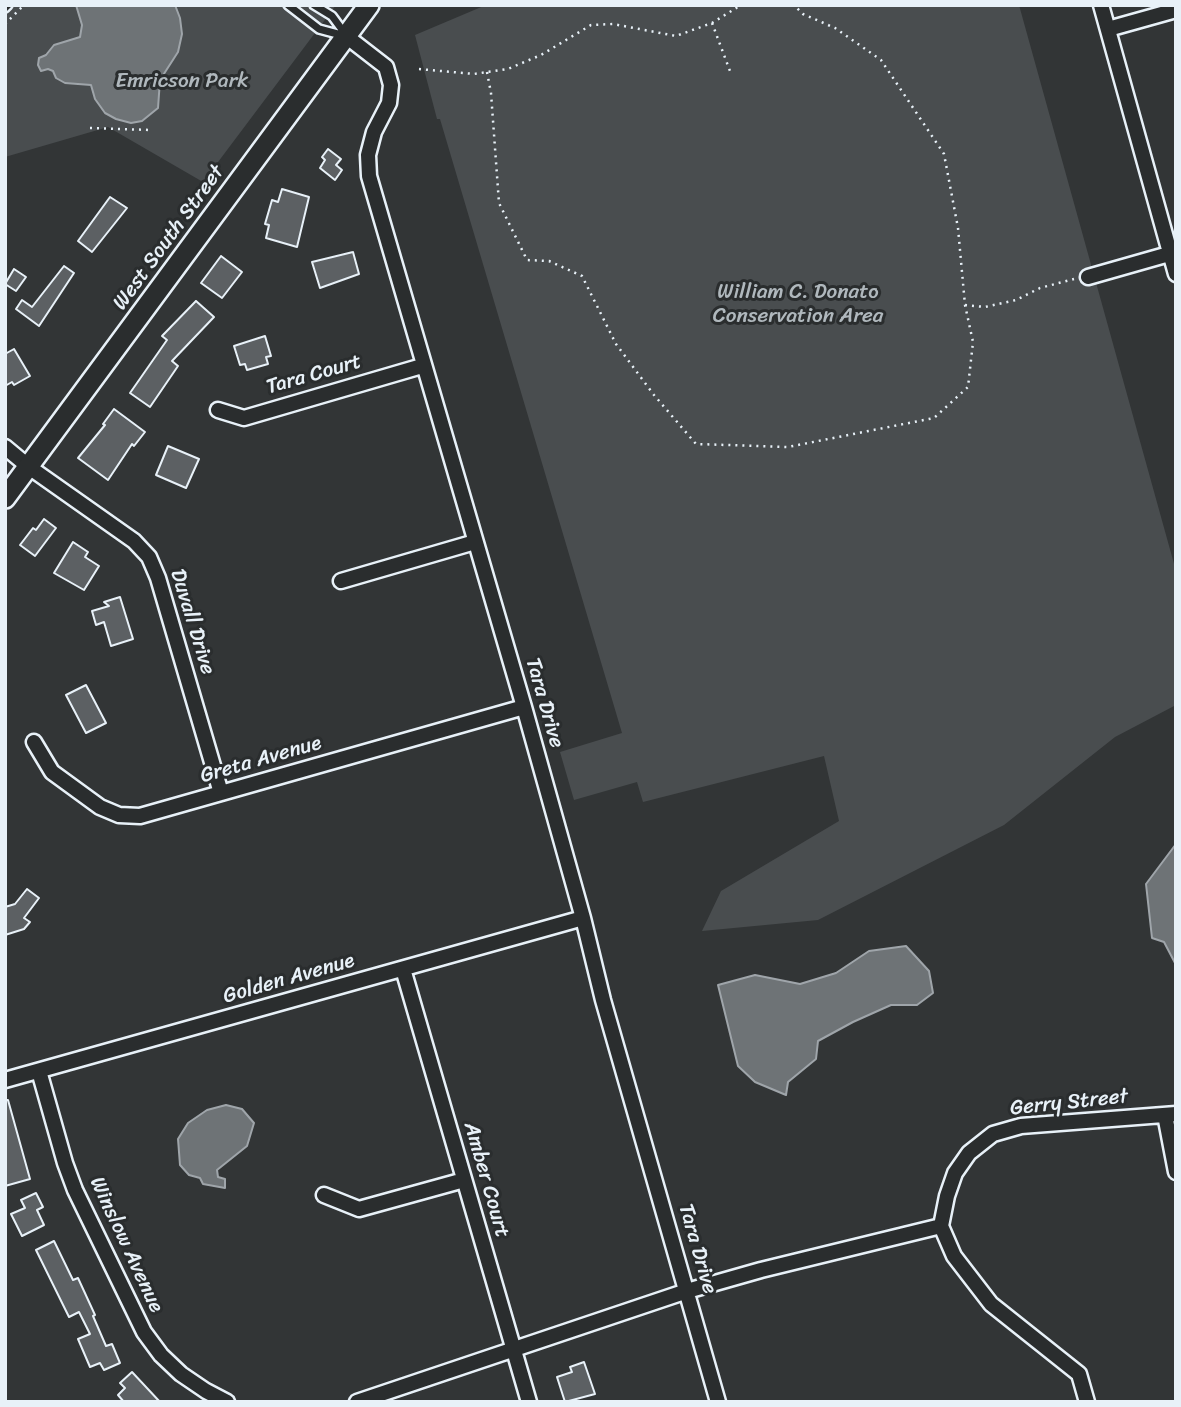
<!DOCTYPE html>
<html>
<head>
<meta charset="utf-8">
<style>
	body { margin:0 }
	#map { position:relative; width:1181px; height:1407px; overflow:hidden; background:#323536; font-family:Sriracha,sans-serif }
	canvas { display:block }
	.frame { position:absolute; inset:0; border:7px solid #e8f1f8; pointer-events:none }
</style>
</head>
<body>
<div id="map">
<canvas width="1181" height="1407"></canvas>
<div class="frame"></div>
</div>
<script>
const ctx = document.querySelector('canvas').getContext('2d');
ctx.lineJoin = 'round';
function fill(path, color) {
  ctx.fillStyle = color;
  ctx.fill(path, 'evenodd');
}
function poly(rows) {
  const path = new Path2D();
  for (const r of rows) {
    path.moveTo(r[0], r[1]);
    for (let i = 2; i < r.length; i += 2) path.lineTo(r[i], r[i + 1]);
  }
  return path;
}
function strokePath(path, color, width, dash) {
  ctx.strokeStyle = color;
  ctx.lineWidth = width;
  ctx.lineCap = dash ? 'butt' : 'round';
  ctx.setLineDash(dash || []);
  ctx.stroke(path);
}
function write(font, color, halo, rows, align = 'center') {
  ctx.font = font + ' Sriracha,sans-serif';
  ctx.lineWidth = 6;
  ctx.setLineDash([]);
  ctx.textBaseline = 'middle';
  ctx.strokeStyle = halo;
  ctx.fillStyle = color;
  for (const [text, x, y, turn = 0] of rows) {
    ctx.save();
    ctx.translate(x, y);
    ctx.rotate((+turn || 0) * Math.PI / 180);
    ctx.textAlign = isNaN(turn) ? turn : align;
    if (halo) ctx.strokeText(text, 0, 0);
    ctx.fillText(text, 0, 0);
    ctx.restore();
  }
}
const green = poly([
	[5,5,336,5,203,182,108,127,5,157],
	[486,5,1019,5,1176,571,1176,705,1115,737,1004,825,818,920,702,931,721,891,839,821,824,756,643,802,637,782,574,800,560,752,622,733,440,119,437,119,415,35]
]);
const water = poly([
	[76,5,175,5,180,18,182,34,178,52,160,80,158,108,142,121,131,123,116,119,105,113,95,99,91,85,65,83,56,78,53,71,48,69,41,71,38,65,39,58,46,55,54,45,80,37,82,25,76,5],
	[1176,844,1176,962,1175,963,1164,942,1152,938,1146,884,1176,844],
	[906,946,929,971,933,993,917,1005,891,1005,853,1022,818,1041,816,1059,788,1082,786,1095,755,1082,738,1066,718,985,755,975,800,984,836,973,869,951,906,946],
	[226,1105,242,1109,254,1123,247,1146,217,1170,218,1177,225,1179,225,1188,203,1184,200,1178,189,1175,180,1165,178,1139,188,1123,207,1110,226,1105]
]);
const building = poly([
	[328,149,341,159,336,165,342,170,335,180,320,168,325,160,322,157,328,149],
	[282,189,309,197,297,247,266,238,269,225,265,224,272,200,278,202,282,189],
	[110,197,127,208,92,252,78,241,110,197],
	[353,252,359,274,320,288,312,262,353,252],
	[221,256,242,272,222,298,201,283,221,256],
	[64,266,74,273,39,326,16,309,22,300,32,307,64,266],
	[14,269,26,277,16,291,5,284,14,269],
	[196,301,214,317,172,361,178,366,150,407,130,393,167,340,162,336,196,301],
	[265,336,271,356,266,357,268,364,247,370,245,364,240,365,234,346,265,336],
	[14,349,30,376,14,385,12,382,5,386,5,354,14,349],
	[114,409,145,432,134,446,132,444,108,480,78,458,105,425,103,424,114,409],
	[168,446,199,459,186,488,156,475,168,446],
	[44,519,56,528,35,556,20,545,33,528,36,530,44,519],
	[73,542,88,552,85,557,99,566,84,590,54,573,73,542],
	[120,597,133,639,111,646,104,622,96,625,92,611,109,606,104,602,120,597],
	[86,685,106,723,86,733,66,695,86,685],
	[27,889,39,898,24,918,30,922,24,929,5,935,5,907,15,904,27,889],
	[5,1100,8,1100,30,1179,5,1186,5,1100],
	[36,1193,43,1207,37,1210,44,1225,22,1236,11,1214,25,1208,21,1200,36,1193],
	[54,1241,73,1280,78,1278,95,1315,93,1316,106,1346,112,1344,120,1363,104,1370,100,1363,90,1367,78,1339,90,1334,79,1312,69,1317,36,1250,54,1241],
	[584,1362,595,1394,565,1402,557,1377,572,1372,570,1367,584,1362],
	[132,1372,160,1402,124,1402,118,1395,125,1388,120,1383,132,1372]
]);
const path = poly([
	[712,23,730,71],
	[5,24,24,5],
	[419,69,474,74,508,69,541,55,591,25,613,24,676,36,712,23,741,5],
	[487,72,491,93,499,203,527,260,549,261,582,276,616,344,654,395,696,444,788,447,934,418,968,387,973,342,965,305,958,228,944,154,881,60,835,28,803,14,794,5],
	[90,128,151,130],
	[965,305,985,307,1016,300,1040,288,1074,279]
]);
const service = poly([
	[288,5,319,29,345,36],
	[314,5,332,16,346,35],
	[5,8,8,5]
]);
const minor = poly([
	[1101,5,1176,274],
	[1108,29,1176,10],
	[346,36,386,67,391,85,389,103,374,132,368,155,369,176,524,707,583,918,603,1000,718,1402],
	[1088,277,1176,252],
	[218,410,244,418,422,366],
	[5,447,29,467,134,541,149,557,158,578,221,793],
	[341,581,475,542],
	[34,742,52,772,100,807,119,815,140,816,524,707],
	[403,969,529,1402],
	[39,1071,65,1163,75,1190,144,1332,161,1355,181,1374,206,1391,227,1402],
	[5,1080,583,918],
	[1165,1115,1176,1172],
	[324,1195,359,1209,464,1180],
	[357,1402,687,1291,761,1270,941,1226],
	[1087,1402,1079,1374,991,1304,954,1256,941,1226,947,1196,955,1173,969,1153,993,1134,1021,1126,1176,1114]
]);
const tertiary = poly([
	[5,498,369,5]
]);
const parkNames = [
	["Emricson Park",182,82],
	["William C. Donato",798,293],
	["Conservation Area",798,317]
];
const streetNames = [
	["West South Street",169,238,-54],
	["Tara Court",314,375,-16],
	["Duvall Drive",192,622,73],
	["Tara Drive",544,703,74],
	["Greta Avenue",261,760,-16],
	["Golden Avenue",289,979,-16],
	["Gerry Street",1069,1103,-6],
	["Amber Court",486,1180,74],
	["Winslow Avenue",126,1245,65],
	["Tara Drive",697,1249,74]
];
fill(green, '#494d4f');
fill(water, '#6e7376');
strokePath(water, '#9fa5aa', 2);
fill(building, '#5c6063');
strokePath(building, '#e8f1f8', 2);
strokePath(service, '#e8f1f8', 12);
strokePath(minor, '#e8f1f8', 19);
strokePath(tertiary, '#e8f1f8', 24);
strokePath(path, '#e8f1f8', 2.5, [2, 5]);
strokePath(service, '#2a2d2e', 7);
strokePath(minor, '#2a2d2e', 14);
strokePath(tertiary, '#2a2d2e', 19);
write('21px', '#b0b8bd', '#2a2d2e', parkNames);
write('21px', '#e8f1f8', '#2a2d2e', streetNames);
</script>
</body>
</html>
